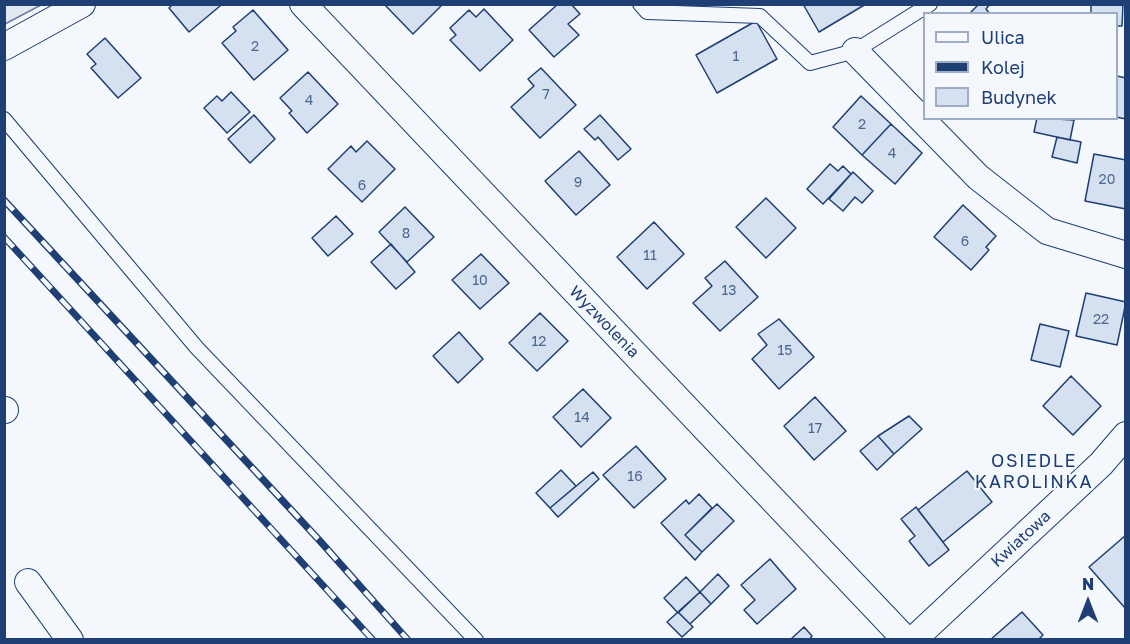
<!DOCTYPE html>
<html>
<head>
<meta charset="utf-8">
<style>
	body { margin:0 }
	#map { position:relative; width:1130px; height:644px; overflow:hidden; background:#f4f7fb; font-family:"Golos Text",sans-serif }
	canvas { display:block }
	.frame { position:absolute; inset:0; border:6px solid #1d3f73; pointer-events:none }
	.legend { position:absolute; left:923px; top:12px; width:195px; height:108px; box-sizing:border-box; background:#f4f7fb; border:2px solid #9eadc5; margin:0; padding:8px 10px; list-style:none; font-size:18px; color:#1d3f73 }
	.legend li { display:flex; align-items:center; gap:12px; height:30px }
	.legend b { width:30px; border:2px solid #9eadc5 }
	.north { position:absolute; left:1058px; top:572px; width:60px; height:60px; -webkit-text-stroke:4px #f4f7fb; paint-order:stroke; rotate:0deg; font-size:16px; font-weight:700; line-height:24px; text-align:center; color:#1d3f73 }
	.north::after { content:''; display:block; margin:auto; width:21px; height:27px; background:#1d3f73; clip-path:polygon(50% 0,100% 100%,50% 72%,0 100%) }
</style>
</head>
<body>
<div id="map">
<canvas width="1130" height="644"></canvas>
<div class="frame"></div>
<ul class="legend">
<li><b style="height:8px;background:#f4f7fb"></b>Ulica</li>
<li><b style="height:8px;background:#1d3f73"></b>Kolej</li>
<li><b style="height:16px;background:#d5e0f0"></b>Budynek</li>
</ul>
<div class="north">N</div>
</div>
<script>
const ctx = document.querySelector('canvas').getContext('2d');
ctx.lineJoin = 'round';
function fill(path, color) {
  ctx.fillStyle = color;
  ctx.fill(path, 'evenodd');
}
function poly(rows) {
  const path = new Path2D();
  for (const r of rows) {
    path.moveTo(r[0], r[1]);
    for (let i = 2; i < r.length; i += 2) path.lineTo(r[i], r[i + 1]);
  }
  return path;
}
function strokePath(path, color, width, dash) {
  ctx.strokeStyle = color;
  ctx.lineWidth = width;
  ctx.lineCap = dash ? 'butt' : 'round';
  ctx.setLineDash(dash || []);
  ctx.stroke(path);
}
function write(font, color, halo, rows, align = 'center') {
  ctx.font = font + ' "Golos Text",sans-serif';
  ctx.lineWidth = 4.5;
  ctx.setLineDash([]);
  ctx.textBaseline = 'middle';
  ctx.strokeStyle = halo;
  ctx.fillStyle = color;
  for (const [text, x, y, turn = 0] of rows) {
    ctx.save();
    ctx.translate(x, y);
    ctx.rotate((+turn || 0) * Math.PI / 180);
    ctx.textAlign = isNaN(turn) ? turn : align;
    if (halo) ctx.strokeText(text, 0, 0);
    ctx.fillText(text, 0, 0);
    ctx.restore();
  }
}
const green = poly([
	[5,4,40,4,41,5,5,24,5,4]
]);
const building = poly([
	[173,4,219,4,220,6,189,32,169,8,173,4],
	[384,4,443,4,413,34,384,4],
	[558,4,571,4,580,14,568,24,579,35,554,57,529,30,558,4],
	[803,4,866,4,819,32,803,4],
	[979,4,990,4,986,9,990,14,969,14,979,4],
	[1091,4,1123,4,1122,26,1116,26,1116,14,1091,14,1091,4],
	[484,9,513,40,480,71,450,40,456,35,450,28,469,10,476,17,484,9],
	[253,10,288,50,254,80,222,43,236,31,233,27,253,10],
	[756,21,777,59,717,93,696,55,756,21],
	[105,38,141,78,118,98,91,68,96,64,87,54,105,38],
	[541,68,576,105,540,138,511,107,534,86,528,79,541,68],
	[308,72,338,104,307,133,289,113,292,111,280,98,308,72],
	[1117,76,1126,78,1126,119,1116,117,1117,76],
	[231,92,250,112,227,133,204,108,217,96,222,101,231,92],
	[861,96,891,124,862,155,833,127,861,96],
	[254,115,275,139,250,163,228,139,254,115],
	[600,115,631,149,618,160,598,137,595,140,584,129,600,115],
	[1037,118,1074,120,1070,140,1034,132,1037,118],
	[891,124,922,153,895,184,862,155,891,124],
	[1057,137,1081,142,1077,163,1052,157,1057,137],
	[367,141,395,169,362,202,328,169,351,146,356,152,367,141],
	[579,151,610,185,576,215,545,181,579,151],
	[1094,154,1126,160,1126,209,1085,201,1094,154],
	[830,164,838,171,843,166,851,174,823,204,807,189,830,164],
	[853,172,873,191,862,203,855,197,843,211,829,199,853,172],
	[766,198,796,228,766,258,736,227,766,198],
	[963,205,996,236,986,247,989,250,971,270,934,237,963,205],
	[405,207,434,237,407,262,379,232,405,207],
	[336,216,353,234,328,256,312,238,336,216],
	[654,222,684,254,647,289,617,257,654,222],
	[391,244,415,272,396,289,371,262,391,244],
	[481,254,509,283,480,309,452,280,481,254],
	[725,261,758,297,720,331,693,303,712,286,705,278,725,261],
	[1086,293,1126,302,1117,345,1076,336,1086,293],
	[540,313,568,341,537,371,509,343,540,313],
	[779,319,814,357,779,389,752,359,767,345,758,334,779,319],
	[1040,324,1069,331,1060,367,1031,360,1040,324],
	[459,332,483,359,458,383,433,356,459,332],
	[1071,376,1101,406,1073,435,1043,406,1071,376],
	[583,389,611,418,581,447,553,417,583,389],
	[815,397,846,431,814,460,784,426,815,397],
	[909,416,922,429,894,454,878,436,909,416],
	[878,436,894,454,877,470,860,451,878,436],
	[636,446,666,479,634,508,603,475,636,446],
	[561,470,576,486,550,508,536,493,561,470],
	[967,471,992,502,943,542,918,510,967,471],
	[593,472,599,479,558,517,550,508,593,472],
	[699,494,712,508,685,535,702,552,695,560,661,523,686,500,689,504,699,494],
	[717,504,734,521,702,552,685,535,717,504],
	[916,507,949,550,929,566,909,541,915,536,901,519,916,507],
	[1126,535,1126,608,1125,608,1089,567,1126,535],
	[770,559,796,589,757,624,744,610,755,600,741,585,770,559],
	[718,574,729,586,711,604,700,592,718,574],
	[686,577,700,592,678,613,664,598,686,577],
	[700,592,711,604,690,624,678,612,700,592],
	[678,612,693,627,682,637,667,622,678,612],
	[1022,612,1043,635,1038,640,990,640,1022,612],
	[804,627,812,636,809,640,790,640,804,627]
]);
const lane = poly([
	[640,4,647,12,760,16,810,63,855,51,930,4],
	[4,119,197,348,476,640]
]);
const street = poly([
	[303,4,906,640],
	[4,47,82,4],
	[855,51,978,177,1047,231,1126,255],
	[4,410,5,410],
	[28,582,70,640],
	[913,640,1101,464,1126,435]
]);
const rail = poly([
	[4,200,320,541,408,640],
	[4,237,373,640]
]);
const numberNames = [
	["2",255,47],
	["1",736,57],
	["7",546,95],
	["4",309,101],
	["2",862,125],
	["4",892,154],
	["20",1107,180],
	["9",578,183],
	["6",362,186],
	["8",406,234],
	["6",965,242],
	["11",650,256],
	["10",480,281],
	["13",729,291],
	["22",1101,320],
	["12",539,342],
	["15",785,351],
	["14",582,418],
	["17",815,429],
	["16",635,477]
];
const streetNames = [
	["Wyzwolenia",604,322,46],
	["Kwiatowa",1021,539,-43]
];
const neighbourhoodNames = [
	["OSIEDLE",1034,461],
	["KAROLINKA",1034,482]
];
fill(green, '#e3e9f0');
strokePath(green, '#687fa3', 1.5);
fill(building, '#d5e0f0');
strokePath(building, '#1d3f73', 1.5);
strokePath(lane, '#1d3f73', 16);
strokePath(street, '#1d3f73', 28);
strokePath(lane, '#f4f7fb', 14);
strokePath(street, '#f4f7fb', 26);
strokePath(rail, '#1d3f73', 7);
strokePath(rail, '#f4f7fb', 4.5, [14]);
write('14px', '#4b6792', null, numberNames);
write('16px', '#1d3f73', '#f4f7fb', streetNames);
ctx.letterSpacing = '1.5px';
write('18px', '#1d3f73', '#f4f7fb', neighbourhoodNames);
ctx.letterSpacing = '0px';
</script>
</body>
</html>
